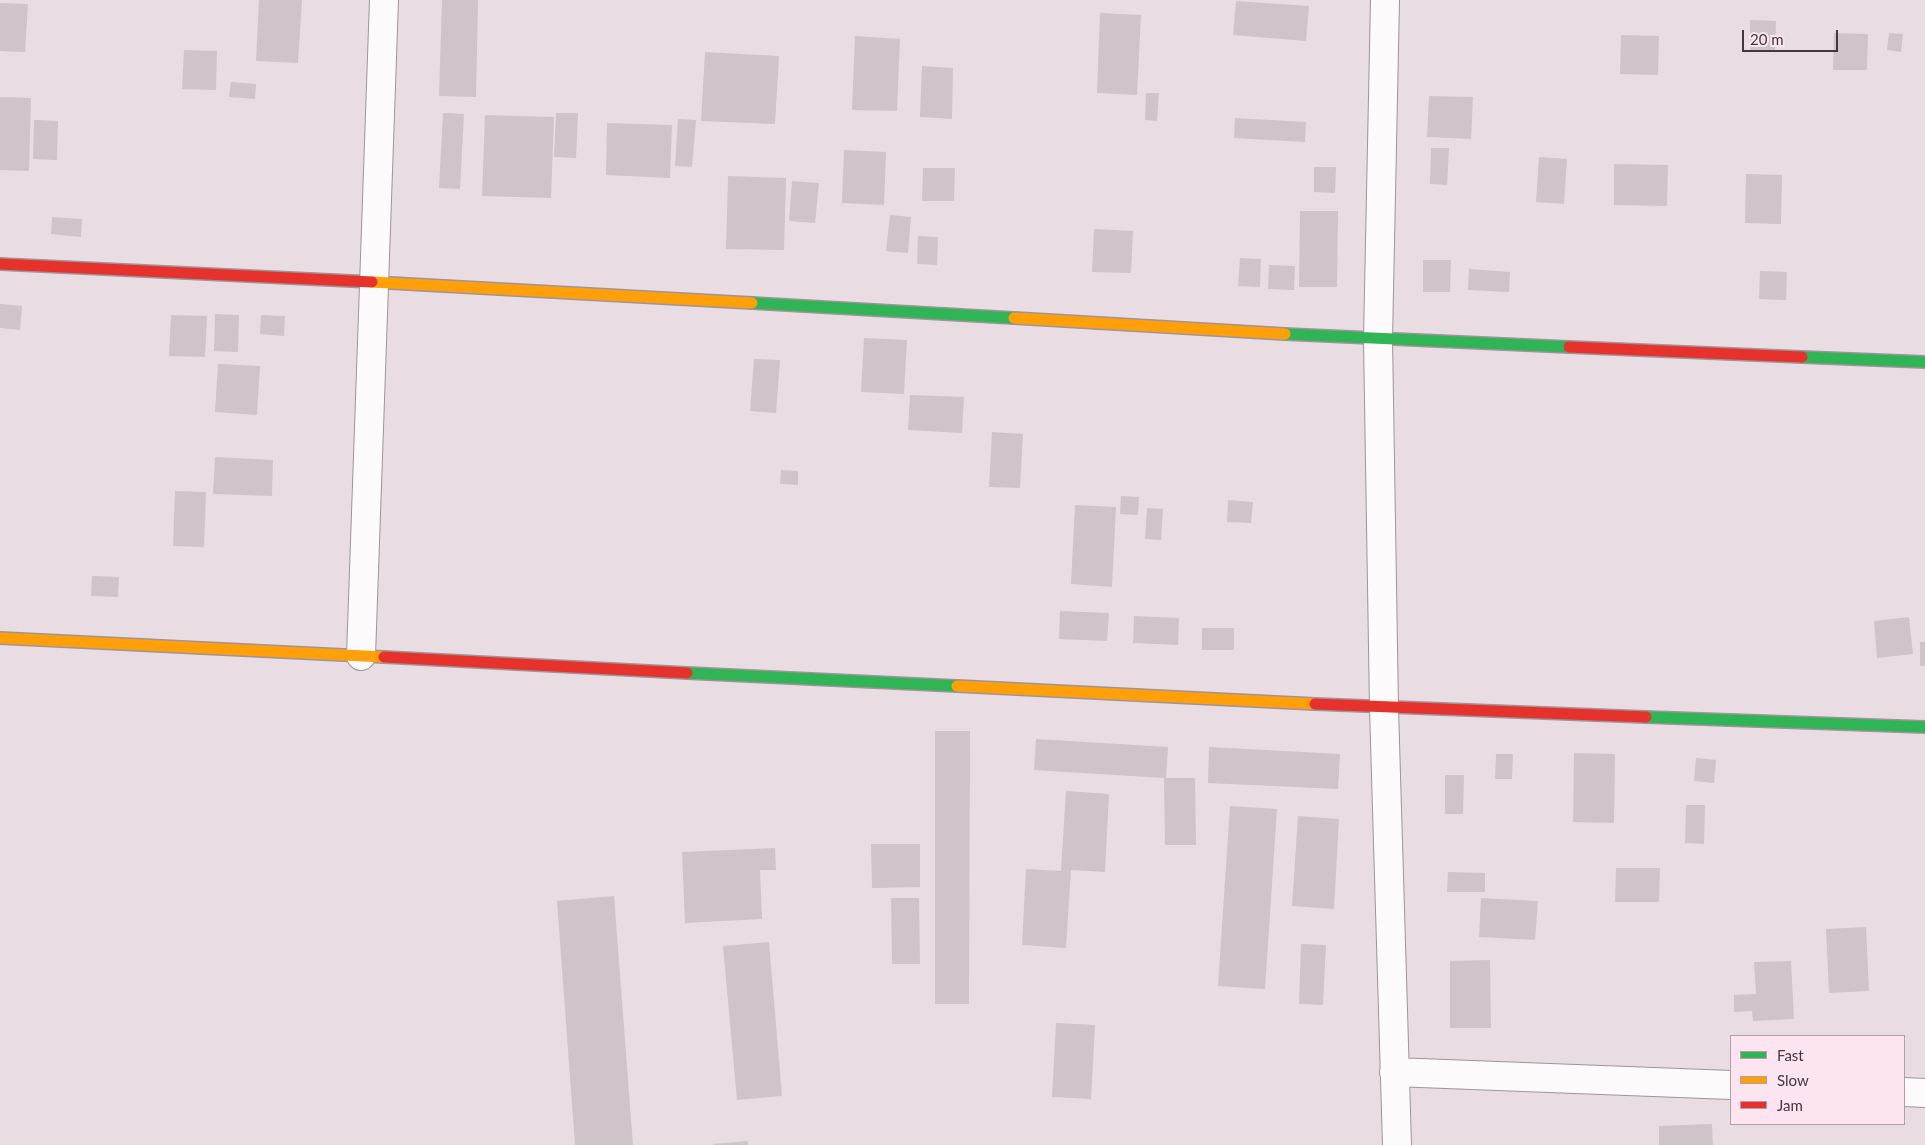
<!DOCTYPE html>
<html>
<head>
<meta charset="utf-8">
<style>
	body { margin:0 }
	#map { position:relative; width:1925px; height:1145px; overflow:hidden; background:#e9dde3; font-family:Lato,sans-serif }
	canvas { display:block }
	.legend { position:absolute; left:1730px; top:1035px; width:175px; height:90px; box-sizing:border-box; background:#fce4f1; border:1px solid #b29fa9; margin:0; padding:6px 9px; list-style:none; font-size:15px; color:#42383d }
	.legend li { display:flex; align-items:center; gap:10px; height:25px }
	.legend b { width:25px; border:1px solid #b29fa9 }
	.scale { position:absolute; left:1742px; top:30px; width:96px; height:22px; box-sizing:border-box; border:2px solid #42383d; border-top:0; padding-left:6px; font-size:15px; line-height:18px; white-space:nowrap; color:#42383d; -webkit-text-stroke:4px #fce4f1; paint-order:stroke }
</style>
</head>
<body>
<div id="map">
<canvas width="1925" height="1145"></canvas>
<ul class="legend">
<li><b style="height:6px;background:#30b455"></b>Fast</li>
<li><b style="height:6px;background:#ff9f0a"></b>Slow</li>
<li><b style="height:6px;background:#e5322d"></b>Jam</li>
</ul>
<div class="scale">20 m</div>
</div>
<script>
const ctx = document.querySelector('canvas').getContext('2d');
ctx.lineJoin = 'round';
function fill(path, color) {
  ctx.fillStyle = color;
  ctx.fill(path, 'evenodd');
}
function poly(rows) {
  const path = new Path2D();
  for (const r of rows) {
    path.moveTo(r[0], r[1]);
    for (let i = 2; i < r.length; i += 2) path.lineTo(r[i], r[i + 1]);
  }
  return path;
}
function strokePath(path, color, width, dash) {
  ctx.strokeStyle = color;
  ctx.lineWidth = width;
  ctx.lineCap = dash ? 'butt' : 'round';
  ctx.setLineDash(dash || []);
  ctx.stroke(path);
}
const building = poly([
	[259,0,302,0,298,63,256,61],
	[442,0,478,0,476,97,439,96],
	[1236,1,1309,6,1306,41,1233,35],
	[0,3,28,4,25,52,0,51],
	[1100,13,1141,15,1137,95,1097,93],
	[1750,20,1776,21,1775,51,1750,50],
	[1834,33,1868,34,1867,70,1833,70],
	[1889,33,1903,34,1901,52,1887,50],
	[1621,35,1659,36,1658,75,1620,74],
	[855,36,900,39,897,111,852,110],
	[184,50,217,51,216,90,182,89],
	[705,52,779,56,775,124,701,121],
	[922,66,953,68,952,119,920,117],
	[231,82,256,84,255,99,229,97],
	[1146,93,1159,93,1157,121,1145,120],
	[1429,96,1473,97,1471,139,1427,137],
	[0,97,31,98,29,171,0,170],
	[443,113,464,114,460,189,439,188],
	[556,113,578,113,576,158,554,157],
	[485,115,554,117,551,198,482,196],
	[1235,118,1306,122,1305,142,1234,138],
	[678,119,696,120,692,167,675,166],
	[34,120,58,121,57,160,33,159],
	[607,123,672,125,670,178,606,175],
	[1431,148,1449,148,1447,185,1430,184],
	[844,150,886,152,884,205,842,203],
	[1539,157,1567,159,1564,204,1536,202],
	[1614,164,1668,165,1667,206,1614,205],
	[1314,167,1336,167,1335,193,1314,192],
	[923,168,955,168,954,201,922,201],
	[1746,174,1782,175,1781,224,1745,223],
	[728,176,786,178,784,250,726,249],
	[792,181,819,183,815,223,789,221],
	[1300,211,1338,211,1337,287,1299,287],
	[890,215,911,217,908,253,886,251],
	[52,217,82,219,81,237,51,234],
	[1094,229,1133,231,1131,273,1092,272],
	[918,236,938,237,937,265,917,264],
	[1240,258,1261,259,1260,287,1238,286],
	[1423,260,1451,260,1450,292,1423,292],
	[1269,265,1295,266,1294,290,1268,289],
	[1469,269,1510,272,1509,292,1468,290],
	[1760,271,1787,272,1786,300,1759,299],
	[0,304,22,306,20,330,0,328],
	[215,314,239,315,238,352,214,351],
	[171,315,207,316,205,357,169,356],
	[261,315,285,316,284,336,260,334],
	[864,338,907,340,904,394,861,392],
	[754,359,780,360,776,413,750,411],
	[218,364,260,366,257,415,215,412],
	[910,395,964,397,962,433,908,430],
	[992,432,1023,434,1020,488,989,487],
	[215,457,273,460,272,496,213,494],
	[781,470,798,471,798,485,780,484],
	[175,491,206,492,204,547,173,546],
	[1121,496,1139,497,1138,515,1120,514],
	[1228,500,1253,502,1251,523,1227,522],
	[1075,505,1116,507,1112,587,1071,584],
	[1147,508,1163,509,1161,540,1145,539],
	[92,576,119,577,118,597,91,596],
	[1060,611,1109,613,1107,641,1059,639],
	[1134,616,1179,618,1178,645,1133,643],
	[1909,617,1913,654,1877,658,1874,621],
	[1202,628,1234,628,1234,650,1202,650],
	[1920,642,1925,642,1925,666,1920,666],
	[935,731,970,731,969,1004,935,1004],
	[1036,739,1168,747,1166,778,1195,778,1196,845,1165,845,1164,778,1034,770],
	[1209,747,1340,754,1338,789,1208,783],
	[1574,753,1615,754,1614,823,1573,822],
	[1496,754,1513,754,1512,779,1495,779],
	[1696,758,1716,760,1714,783,1694,781],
	[1445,775,1464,775,1463,814,1445,814],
	[1066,791,1109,794,1105,872,1071,870,1066,948,1022,945,1026,869,1061,871],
	[1686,805,1705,805,1704,844,1685,843],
	[1230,806,1277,809,1265,989,1218,986],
	[1298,816,1339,819,1334,909,1292,906],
	[871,844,920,844,920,887,872,888],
	[775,848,776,870,760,870,762,919,685,923,682,852],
	[1616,868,1660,868,1659,902,1615,902],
	[1448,872,1485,873,1485,892,1447,892],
	[614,896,633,1145,575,1145,557,901],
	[891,898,919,898,920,964,892,964],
	[1481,898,1538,901,1535,940,1479,937],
	[1866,927,1869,991,1829,993,1826,929],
	[769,942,782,1096,737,1100,723,946],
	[1301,944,1326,945,1323,1005,1299,1004],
	[1490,960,1491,1028,1450,1028,1450,961],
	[1791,961,1794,1019,1753,1021,1752,1011,1734,1012,1734,995,1756,994,1754,962],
	[1056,1023,1095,1025,1091,1099,1052,1097],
	[1712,1124,1713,1145,1659,1145,1659,1126],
	[748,1141,748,1145,714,1145,713,1144]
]);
const street = poly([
	[1385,0,1378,339,1384,708,1397,1145],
	[361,656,384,0],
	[1394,1072,1731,1085],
	[1904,1092,1925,1093]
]);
const fast = poly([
	[752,303,1014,318],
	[1285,334,1569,347],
	[1802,357,1925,362],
	[687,673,957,686],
	[1646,717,1925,727]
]);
const slow = poly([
	[372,282,752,303],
	[1014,318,1285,334],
	[0,638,384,657],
	[957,686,1315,704]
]);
const jam = poly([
	[0,264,372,282],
	[1569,347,1802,357],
	[384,657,687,673],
	[1315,704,1646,717]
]);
fill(building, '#cfc4ca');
strokePath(street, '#9e9499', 30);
strokePath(fast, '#9e9499', 14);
strokePath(slow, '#9e9499', 14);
strokePath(jam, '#9e9499', 14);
strokePath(street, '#fcfafb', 28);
strokePath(fast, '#30b455', 11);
strokePath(slow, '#ff9f0a', 11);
strokePath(jam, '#e5322d', 11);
</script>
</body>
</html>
